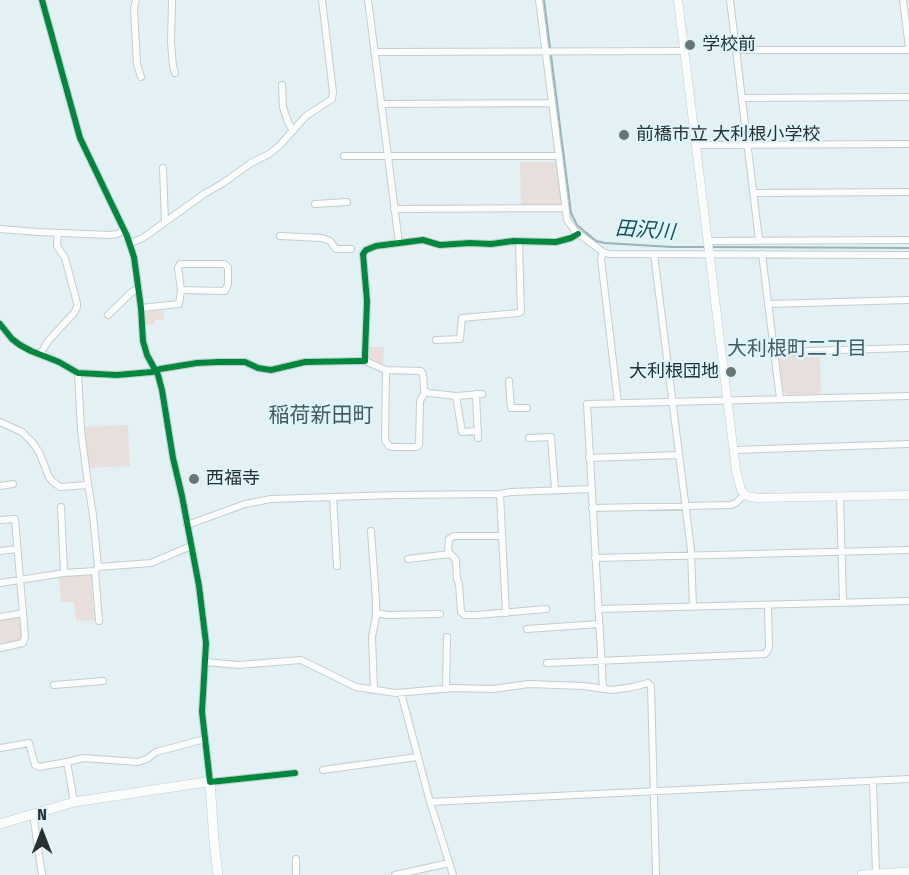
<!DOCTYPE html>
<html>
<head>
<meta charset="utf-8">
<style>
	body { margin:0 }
	#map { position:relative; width:909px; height:875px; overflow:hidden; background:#e3f1f4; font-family:"Fira Sans Condensed",sans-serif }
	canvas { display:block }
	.north { position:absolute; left:12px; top:803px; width:60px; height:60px; -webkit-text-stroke:4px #ddf5fa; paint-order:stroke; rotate:0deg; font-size:16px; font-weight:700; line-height:24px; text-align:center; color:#273133 }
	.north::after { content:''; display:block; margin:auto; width:21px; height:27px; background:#273133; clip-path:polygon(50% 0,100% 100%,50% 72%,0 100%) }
</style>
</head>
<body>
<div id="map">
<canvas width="909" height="875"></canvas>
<div class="north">N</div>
</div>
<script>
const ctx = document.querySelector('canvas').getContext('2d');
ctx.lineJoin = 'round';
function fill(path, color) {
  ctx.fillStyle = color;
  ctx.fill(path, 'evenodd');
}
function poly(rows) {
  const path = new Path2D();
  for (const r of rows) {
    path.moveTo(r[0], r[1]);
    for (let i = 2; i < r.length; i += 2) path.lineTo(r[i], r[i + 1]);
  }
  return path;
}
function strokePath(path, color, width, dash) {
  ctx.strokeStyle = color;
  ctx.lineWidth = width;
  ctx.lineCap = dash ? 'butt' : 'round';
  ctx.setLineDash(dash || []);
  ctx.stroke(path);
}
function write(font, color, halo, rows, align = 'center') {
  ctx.font = font + ' "Fira Sans Condensed","Noto Sans JP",sans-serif';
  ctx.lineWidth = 4.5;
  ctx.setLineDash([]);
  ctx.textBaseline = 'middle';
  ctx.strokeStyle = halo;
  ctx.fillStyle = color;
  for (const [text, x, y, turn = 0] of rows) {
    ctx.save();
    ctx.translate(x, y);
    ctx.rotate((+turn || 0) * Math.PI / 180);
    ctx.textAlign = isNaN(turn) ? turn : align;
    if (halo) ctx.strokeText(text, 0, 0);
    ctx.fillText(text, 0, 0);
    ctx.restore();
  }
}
const green = poly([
	[520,162,553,162,557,166,562,204,557,209,521,209],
	[149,311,164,311,164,320,155,320,155,324,145,325,145,315],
	[369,347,384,347,383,364,371,360,369,355],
	[820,354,821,394,787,395,783,391,779,357,782,355],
	[128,425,130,466,89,468,84,427],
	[92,574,93,604,95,620,76,621,74,602,61,602,59,576],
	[19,617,22,619,22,638,19,641,0,645,0,620]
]);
const stream = poly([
	[544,0,571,213,577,225,596,241,605,243,672,247,706,247],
	[712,247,909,248]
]);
const minor = poly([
	[42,0,80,138,127,236,134,257,141,308,143,341,147,355,158,375,162,390,173,458,182,496,199,586,206,643,202,712,210,782,295,773],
	[136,0,134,8,137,64,141,77],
	[172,0,171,43,173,66,175,73],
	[368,0,399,243],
	[539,0,567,220,575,231,603,252,609,254,909,255],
	[730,0,759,240],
	[903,0,909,48],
	[736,50,909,50],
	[374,52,684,51],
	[282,85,283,107,288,122,293,131],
	[742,98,909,97],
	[381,104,552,103],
	[696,145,909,144],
	[344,156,558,156],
	[163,168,165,222],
	[754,193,909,192],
	[315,204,347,202],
	[394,209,565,208],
	[0,229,38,232,110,235,117,234,124,230],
	[280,236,322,238,330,241,336,249,351,249],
	[708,241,909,240],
	[130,243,143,238,204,194,223,183,251,163,269,154,279,146,306,116,332,99,333,92,322,0],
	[603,252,601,259,618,403],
	[654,254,691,550,693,607],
	[762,254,780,399],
	[768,304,909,300],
	[141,308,179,304,181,290,178,268,180,264,224,264,228,267,228,284,225,291,181,290],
	[108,315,133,291,139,289],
	[0,324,12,339,20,345,31,351,59,362,78,373,117,375,152,372,160,369,197,363,218,362,245,362,258,368,271,370,305,362,361,361,365,361,365,354,367,301,363,254,366,250,376,246,423,240,440,245,470,243,491,244,513,241,556,242,571,238,578,234],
	[436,340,460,339,462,318,518,313,521,312,519,242],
	[774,352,909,348],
	[40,355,48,341,74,313,77,307,77,303,65,258,57,246,58,233],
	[365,361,386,370,421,371,423,374,424,390,429,393,456,396,482,394],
	[386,370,385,440,389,446,393,447,416,447,419,445,420,401,425,392],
	[78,373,81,430,87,477,93,515,98,567],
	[509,381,511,408,527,408],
	[476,394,478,438],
	[456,396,462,432,478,431],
	[0,422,22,432,32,442,39,452,49,477,52,481,60,487,88,485],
	[529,438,551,437,555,490],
	[735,450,909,444],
	[589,458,679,455],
	[0,486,13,484],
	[500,494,506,613],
	[333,497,337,566],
	[840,497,843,603],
	[61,507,64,573],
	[592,508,731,505,736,503,745,494],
	[0,520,15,519,25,637,23,643,0,648],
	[187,525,245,504,271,499,396,495,500,494,511,492,591,489],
	[371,531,376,600,376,616,372,637,374,690],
	[502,536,454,536,449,539,448,551,456,560,457,579,459,584,461,612,465,615,477,615,546,609],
	[0,551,17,549],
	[595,558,909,550],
	[408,559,450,554],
	[95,571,99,621],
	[0,583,64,573,95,571,98,567,151,563,191,546],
	[598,609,909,601],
	[376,613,388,615,440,614],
	[0,617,23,613],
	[527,629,599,624],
	[206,662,238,665,301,660,356,687,396,693,453,688,493,689,529,684,584,686,612,690,633,687,648,683,651,686,656,875],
	[547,663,765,654,768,650,769,647,768,605],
	[54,685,103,681],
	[446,689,447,637],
	[603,689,587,404,909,396],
	[401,693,430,802,453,875],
	[0,748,29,743,35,765,39,767,67,762,83,758,138,762,147,759,156,752,205,739],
	[67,762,74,802],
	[323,770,417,757],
	[873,781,876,874],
	[430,802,909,779],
	[33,814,42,875],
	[296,859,296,875],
	[395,875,449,863]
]);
const tertiary = poly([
	[678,0,736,470,741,490,747,496,757,498,909,495]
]);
const secondary = poly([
	[0,824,74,802,206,782,210,782,214,841,218,875],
	[862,875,909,872]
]);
const cycleway = poly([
	[42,0,80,138,127,236,134,257,141,308,143,341,147,355,158,375,162,390,173,458,182,496,199,586,206,643,202,712,210,782,295,773],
	[0,324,12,339,20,345,31,351,59,362,78,373,117,375,152,372,160,369,197,363,218,362,245,362,258,368,271,370,305,362,361,361,365,361,365,354,367,301,363,254,366,250,376,246,423,240,440,245,470,243,491,244,513,241,556,242,571,238,578,234]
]);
const markers = [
	[690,45,6,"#697477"],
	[624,135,6,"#697477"],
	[731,372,6,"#697477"],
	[194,479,6,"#697477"]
];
const poiNames = [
	["学校前",702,45],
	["前橋市立 大利根小学校",636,135],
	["大利根団地",719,372,"right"],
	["西福寺",206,479]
];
const waterNames = [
	["田沢川",645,231,4]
];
const neighbourhoodNames = [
	["大利根町二丁目",797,349]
];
const quarterNames = [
	["稲荷新田町",321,416]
];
fill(green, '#e8dedc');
strokePath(stream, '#95b4ba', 2);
strokePath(minor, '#c2ccce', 8);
strokePath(tertiary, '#c2ccce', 9);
strokePath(secondary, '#c2ccce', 10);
strokePath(minor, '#fbfdfd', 6);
strokePath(tertiary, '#fbfdfd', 8);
strokePath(secondary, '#fbfdfd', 9);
strokePath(cycleway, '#00873e', 6);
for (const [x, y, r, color] of markers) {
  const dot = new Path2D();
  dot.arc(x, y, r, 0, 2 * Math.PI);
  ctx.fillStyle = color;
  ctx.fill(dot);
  strokePath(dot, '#ddf5fa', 2);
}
write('18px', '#273133', '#ddf5fa', poiNames, 'left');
write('italic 20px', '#174f58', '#ddf5fa', waterNames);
write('20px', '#465b5f', '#ddf5fa', neighbourhoodNames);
write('21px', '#465b5f', '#ddf5fa', quarterNames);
</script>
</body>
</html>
